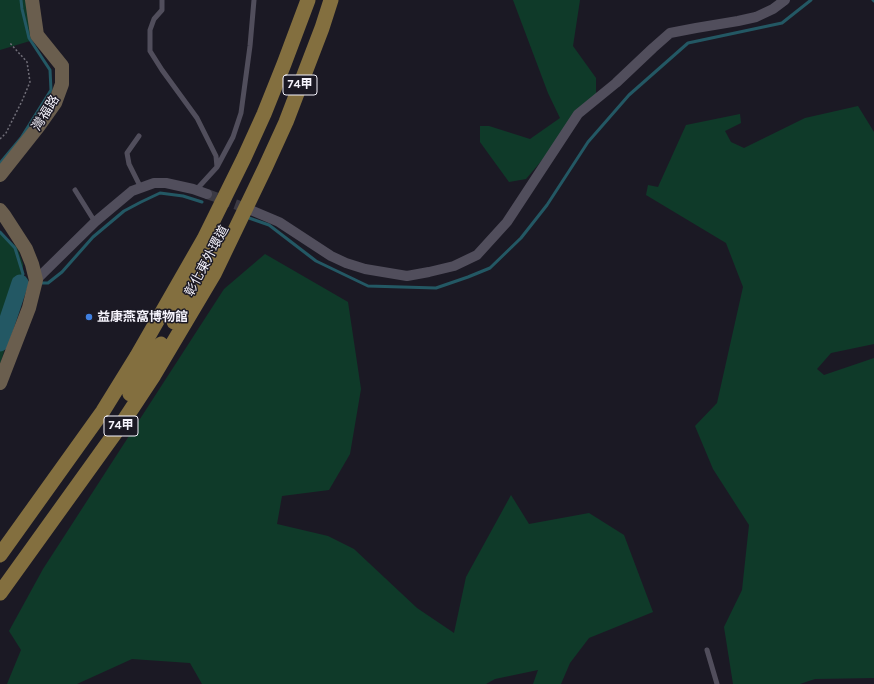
<!DOCTYPE html>
<html>
<head>
<meta charset="utf-8">
<style>
	body { margin:0 }
	canvas { display:block; background:#1b1924 }
</style>
</head>
<body>
<canvas width="874" height="684"></canvas>
<script>
const ctx = document.querySelector('canvas').getContext('2d');
ctx.lineJoin = 'round';
function fill(path, color) {
  ctx.fillStyle = color;
  ctx.fill(path, 'evenodd');
}
function poly(rows) {
  const path = new Path2D();
  for (const r of rows) {
    path.moveTo(r[0], r[1]);
    for (let i = 2; i < r.length; i += 2) path.lineTo(r[i], r[i + 1]);
  }
  return path;
}
function strokePath(path, color, width, dash) {
  ctx.strokeStyle = color;
  ctx.lineWidth = width;
  ctx.lineCap = dash ? 'butt' : 'round';
  ctx.setLineDash(dash || []);
  ctx.stroke(path);
}
function write(font, color, halo, rows, align = 'center') {
  ctx.font = font + ' Karla,"Noto Sans TC",sans-serif';
  ctx.lineWidth = 3;
  ctx.setLineDash([]);
  ctx.textBaseline = 'middle';
  ctx.strokeStyle = halo;
  ctx.fillStyle = color;
  for (const [text, x, y, turn = 0] of rows) {
    ctx.save();
    ctx.translate(x, y);
    ctx.rotate((+turn || 0) * Math.PI / 180);
    ctx.textAlign = isNaN(turn) ? turn : align;
    if (halo) ctx.strokeText(text, 0, 0);
    ctx.fillText(text, 0, 0);
    ctx.restore();
  }
}
const green = poly([
	[0,0,32,0,40,38,0,50],
	[513,0,580,0,573,46,596,78,596,95,576,120,526,179,509,182,480,142,480,126,489,126,530,139,560,118,548,93],
	[858,106,874,132,874,344,831,353,817,369,824,375,874,358,874,678,815,679,800,684,733,684,724,627,742,590,749,525,713,469,695,426,717,403,743,287,726,243,646,195,648,185,658,187,686,125,740,114,741,123,725,131,731,142,744,148,805,118],
	[0,232,17,247,23,264,23,286,0,365],
	[265,254,348,302,361,389,350,454,329,490,282,496,277,524,328,536,354,549,417,608,454,633,466,577,511,495,529,524,589,513,624,535,653,612,589,638,570,663,561,684,533,684,538,670,495,679,486,684,202,684,190,663,132,659,77,684,7,684,21,650,9,631,43,569,224,289]
]);
const stream = poly([
	[873,0,874,1],
	[0,163,21,138,51,90,50,70,29,38,22,9,21,0],
	[249,218,269,225,316,261,368,286,436,288,468,277,490,268,521,238,547,205,588,142,629,95,688,43,782,23,811,0],
	[0,232,15,248,23,274,20,283,30,283],
	[40,283,48,283,62,272,93,237,124,211,141,202,160,193,183,196,202,202]
]);
const river = poly([
	[0,343,20,283]
]);
const streetTunnel = poly([
	[207,194,251,210]
]);
const path = poly([
	[0,139,6,133,22,101,30,82,27,62,10,43]
]);
const lane = poly([
	[162,0,162,10,154,19,150,30,150,51,162,70,197,118,216,156,217,167,196,190],
	[139,136,127,153,129,164,141,188],
	[217,167,233,137,241,113,250,46,254,0],
	[75,190,95,222],
	[707,650,717,684]
]);
const street = poly([
	[253,211,279,222,331,256,346,263,365,269,407,276,429,272,454,266,477,255,507,222,578,114,616,83,653,48,670,33,696,28,738,21,756,17,773,9,785,0],
	[36,280,95,222,132,191,154,183,166,183,193,189,207,194]
]);
const secondary = poly([
	[0,175,38,127,55,103,62,84,62,66,37,35,32,0],
	[0,210,4,215,26,249,32,264,36,280,29,308,0,383]
]);
const primary = poly([
	[174,322,221,236],
	[130,394,161,344],
	[0,555,103,411,137,356,204,239,244,158,264,114,284,64,308,0],
	[0,593,123,422,154,375,214,274,265,168,286,122,322,28,331,0]
]);
const markers = [
	[89,317,4,"#3f7fe0"]
];
const shields = [
	[300,85,34],
	[121,426,34]
];
const shieldNames = [
	["74甲",300,85],
	["74甲",121,426]
];
const streetNames = [
	["灣福路",46,113,-58],
	["彰化東外環道",207,261,-62]
];
const poiNames = [
	["益康燕窩博物館",97,317]
];
fill(green, '#0f3a29');
strokePath(stream, '#235864', 3);
strokePath(river, '#235864', 17);
strokePath(streetTunnel, '#3c3a44', 10, [10, 5]);
strokePath(path, '#706e78', 1.5, [2, 2]);
strokePath(lane, '#514e5c', 5);
strokePath(street, '#514e5c', 10);
strokePath(secondary, '#6a5e4e', 14);
strokePath(primary, '#836f3f', 15);
for (const [x, y, r, color] of markers) {
  const dot = new Path2D();
  dot.arc(x, y, r, 0, 2 * Math.PI);
  ctx.fillStyle = color;
  ctx.fill(dot);
  strokePath(dot, '#1b1924', 1.5);
}
for (const [x, y, w] of shields) {
  const box = new Path2D();
  box.roundRect(x - w / 2, y - 10, w, 20, 3);
  ctx.fillStyle = '#1b1924';
  ctx.fill(box);
  strokePath(box, '#f5f3fc', 1);
}
write('bold 12px', '#f5f3fc', null, shieldNames);
write('13px', '#f5f3fc', '#1b1924', streetNames);
write('bold 13px', '#f5f3fc', '#1b1924', poiNames, 'left');
</script>
</body>
</html>
